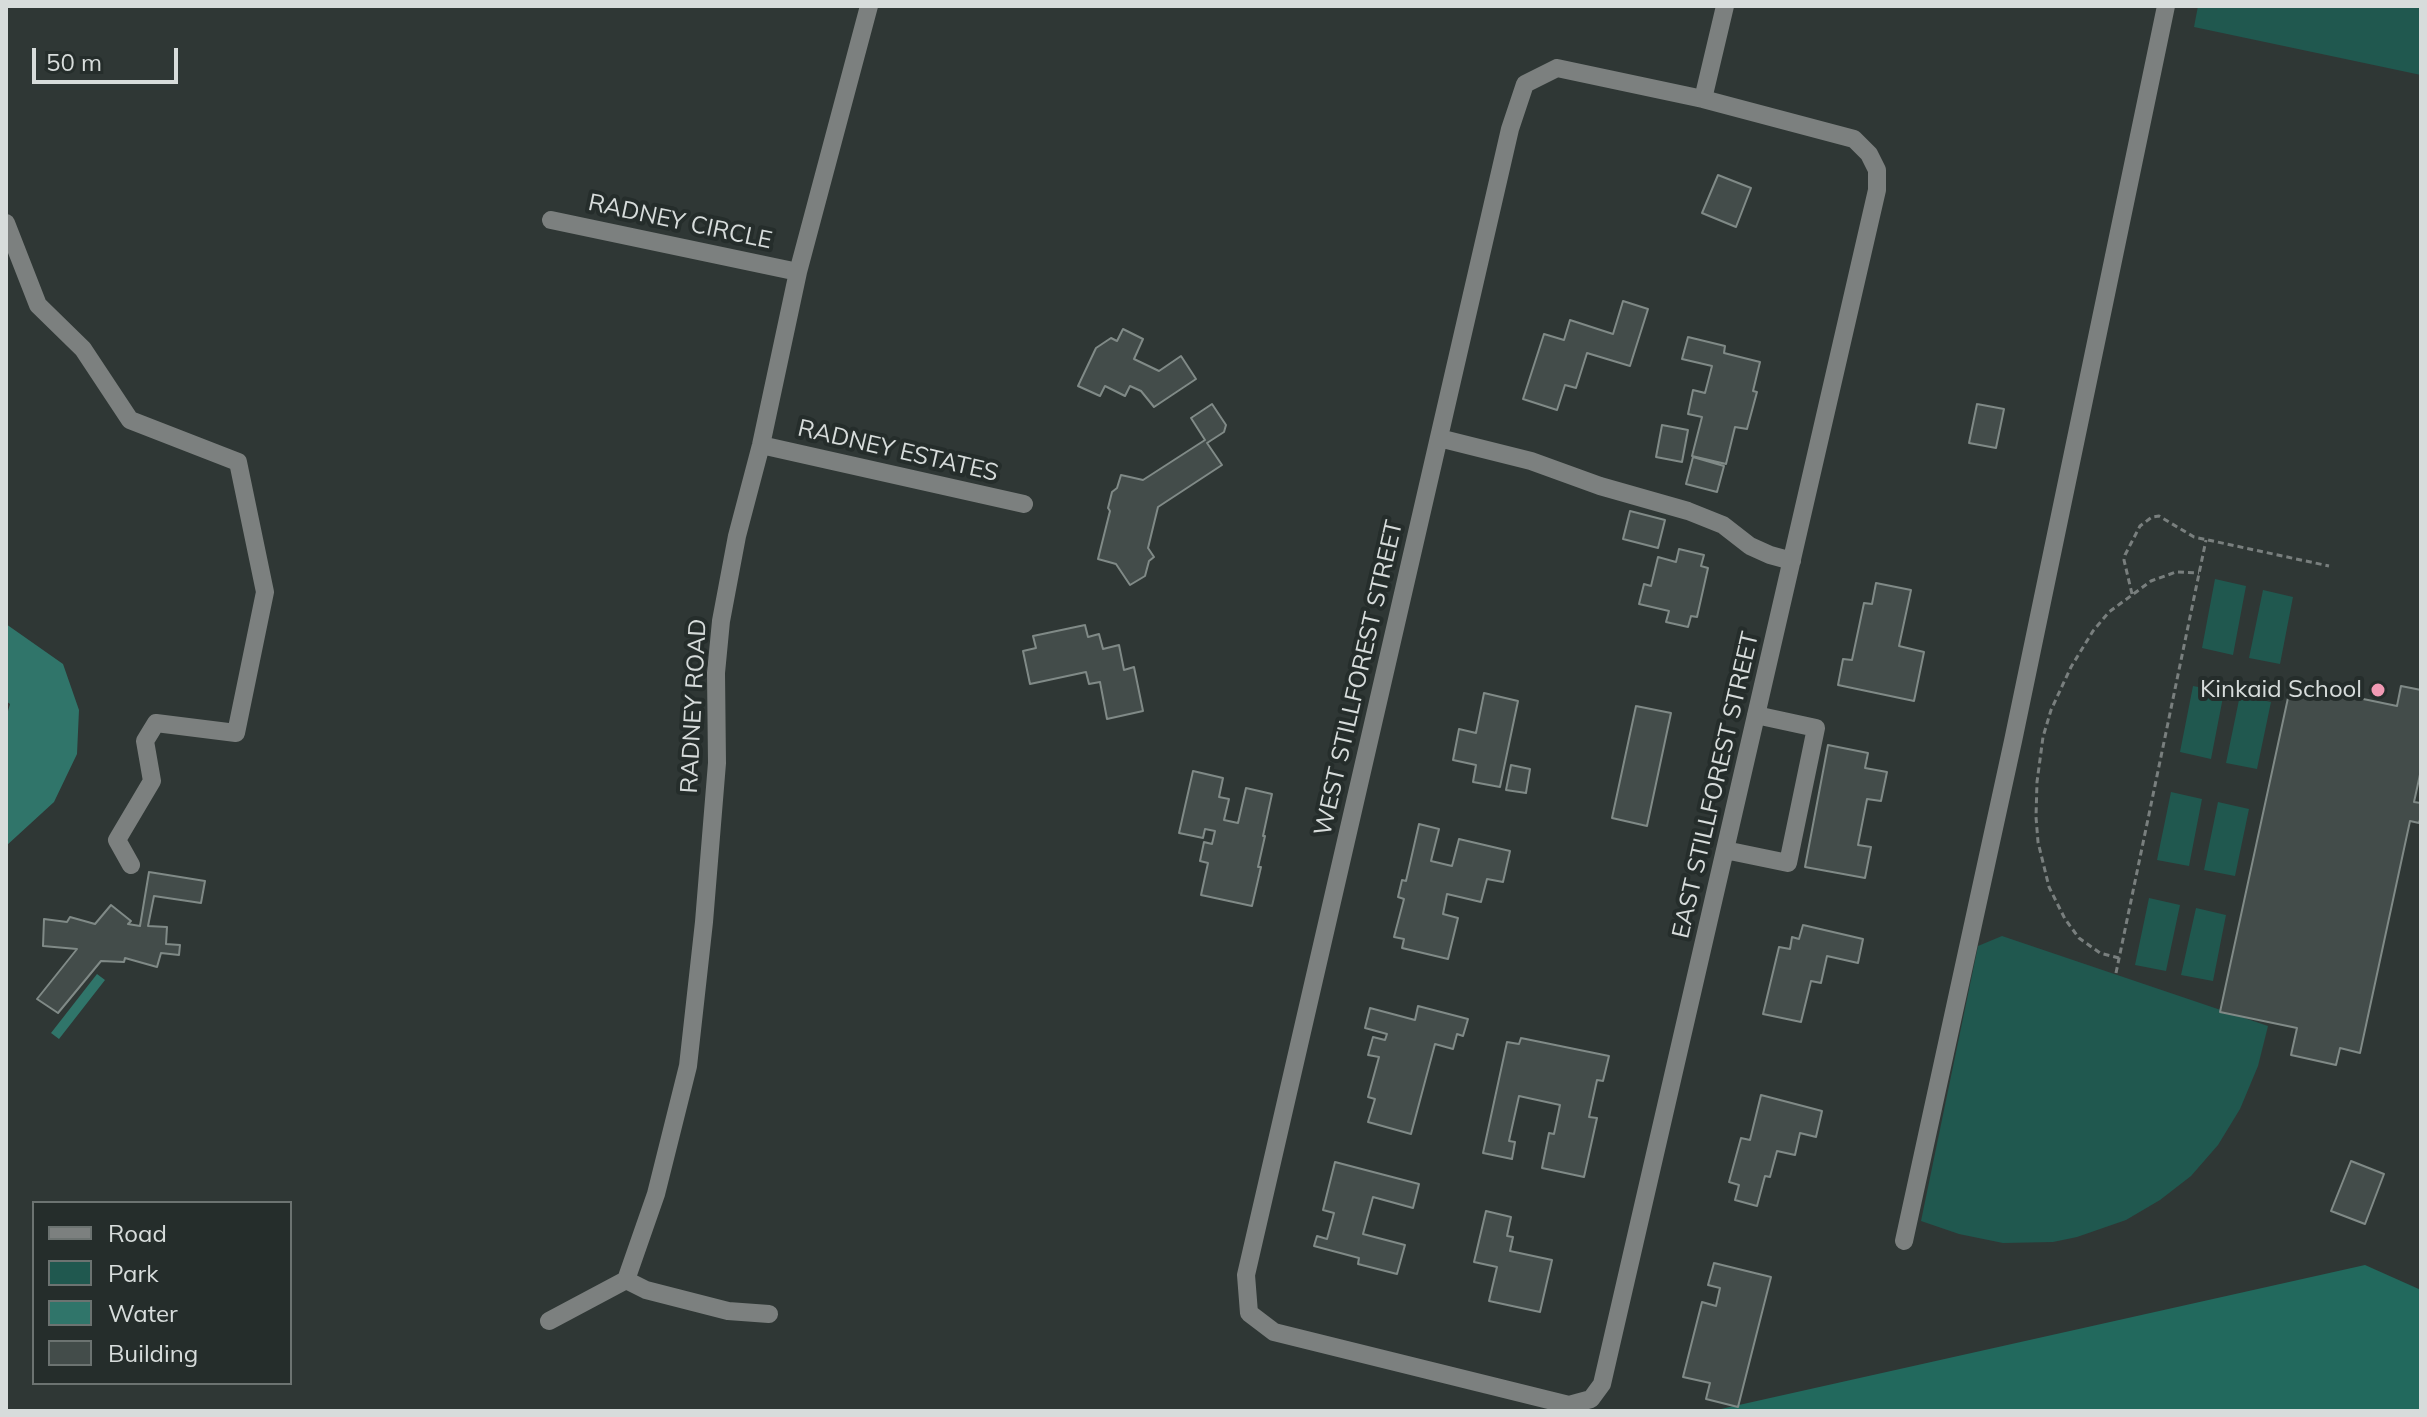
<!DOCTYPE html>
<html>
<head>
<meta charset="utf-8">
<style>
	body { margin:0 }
	#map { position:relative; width:2427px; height:1417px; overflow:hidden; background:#2f3735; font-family:Mulish,sans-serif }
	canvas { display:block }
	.frame { position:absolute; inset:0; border:8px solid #d7dcdb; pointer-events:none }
	.legend { position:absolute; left:32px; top:1201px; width:260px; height:184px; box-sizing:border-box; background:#252d2b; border:2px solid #6c7371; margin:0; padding:10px 14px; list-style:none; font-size:24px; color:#d7dcdb }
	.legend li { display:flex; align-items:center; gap:16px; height:40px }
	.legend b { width:40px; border:2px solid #6c7371 }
	.scale { position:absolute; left:32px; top:48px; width:146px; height:36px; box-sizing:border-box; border:4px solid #d7dcdb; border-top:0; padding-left:10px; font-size:24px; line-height:28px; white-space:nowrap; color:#d7dcdb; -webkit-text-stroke:6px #252d2b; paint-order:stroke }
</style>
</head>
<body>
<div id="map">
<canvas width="2427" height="1417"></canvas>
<div class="frame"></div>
<ul class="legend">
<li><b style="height:10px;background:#7c807f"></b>Road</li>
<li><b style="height:22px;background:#20584f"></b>Park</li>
<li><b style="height:22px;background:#30756a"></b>Water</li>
<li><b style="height:22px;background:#434c4a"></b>Building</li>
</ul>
<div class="scale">50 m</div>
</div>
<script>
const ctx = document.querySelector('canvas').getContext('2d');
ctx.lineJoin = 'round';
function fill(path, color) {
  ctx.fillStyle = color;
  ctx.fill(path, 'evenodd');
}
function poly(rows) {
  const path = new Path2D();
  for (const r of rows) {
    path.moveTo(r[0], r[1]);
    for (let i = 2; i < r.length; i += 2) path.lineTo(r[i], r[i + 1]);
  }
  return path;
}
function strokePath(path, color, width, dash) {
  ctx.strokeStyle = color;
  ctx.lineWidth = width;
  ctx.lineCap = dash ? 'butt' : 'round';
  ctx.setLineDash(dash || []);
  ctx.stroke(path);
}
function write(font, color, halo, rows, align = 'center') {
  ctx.font = font + ' Mulish,sans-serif';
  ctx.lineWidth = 8;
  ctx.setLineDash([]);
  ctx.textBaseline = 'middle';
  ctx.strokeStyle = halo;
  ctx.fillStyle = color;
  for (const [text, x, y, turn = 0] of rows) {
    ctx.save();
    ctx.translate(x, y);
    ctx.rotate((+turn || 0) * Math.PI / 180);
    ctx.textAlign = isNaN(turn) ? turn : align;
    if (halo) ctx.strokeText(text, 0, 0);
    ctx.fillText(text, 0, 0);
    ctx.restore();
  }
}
const green = poly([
	[2198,6,2421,6,2421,75,2194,27],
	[2215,579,2246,586,2233,655,2202,648],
	[2263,590,2293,597,2280,664,2249,658],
	[2193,686,2224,692,2211,759,2180,752],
	[2240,695,2271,702,2257,769,2226,763],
	[2171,792,2202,799,2189,866,2157,860],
	[2218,802,2249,809,2235,876,2204,870],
	[2149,898,2180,905,2166,971,2135,965],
	[2196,908,2226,915,2213,981,2181,975],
	[2002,936,2268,1026,2258,1066,2240,1109,2218,1145,2191,1176,2160,1200,2126,1220,2077,1237,2053,1242,2003,1243,1959,1234,1921,1221,1978,946]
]);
const forest = poly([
	[2365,1265,2421,1290,2421,1411,1712,1411]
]);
const water = poly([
	[6,624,63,664,79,710,77,754,54,802,6,846,6,718,10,704,6,701],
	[97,974,105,980,59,1039,51,1033]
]);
const building = poly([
	[1718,175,1751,188,1736,227,1702,213,1718,175],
	[1623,301,1648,309,1630,366,1587,353,1576,388,1565,385,1557,410,1523,399,1544,334,1564,340,1570,320,1613,334,1623,301],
	[1123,329,1143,339,1134,359,1159,371,1181,356,1196,379,1154,407,1141,391,1130,386,1125,396,1105,386,1100,396,1078,386,1096,348,1111,338,1117,341,1123,329],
	[1688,337,1725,346,1724,353,1760,362,1753,391,1757,392,1747,429,1735,427,1726,464,1692,456,1702,417,1688,414,1693,390,1705,393,1712,366,1682,359,1688,337],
	[1212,404,1226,425,1224,432,1207,443,1222,465,1158,507,1148,548,1154,557,1149,561,1145,576,1130,585,1116,564,1098,559,1110,511,1108,508,1112,492,1117,488,1121,475,1143,480,1205,440,1191,418,1212,404],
	[1977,404,2004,409,1996,448,1969,443,1977,404],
	[1662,425,1688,430,1682,462,1656,457,1662,425],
	[1693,457,1724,466,1717,492,1686,484,1693,457],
	[1630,511,1665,520,1658,548,1623,539,1630,511],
	[1679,549,1704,555,1701,566,1708,568,1697,617,1691,616,1688,627,1666,622,1669,611,1639,604,1644,584,1651,586,1658,557,1676,562,1679,549],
	[1876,583,1911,590,1899,646,1924,652,1914,701,1838,685,1843,659,1852,660,1864,603,1872,604,1876,583],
	[1085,625,1088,637,1099,634,1103,649,1119,645,1124,670,1134,667,1143,711,1107,719,1100,682,1089,684,1086,672,1030,684,1023,651,1036,648,1033,636,1085,625],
	[2291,684,2397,706,2401,686,2421,690,2421,770,2414,802,2421,803,2421,816,2419,823,2410,821,2360,1053,2340,1048,2336,1065,2291,1055,2297,1028,2220,1012,2291,684],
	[1484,693,1518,701,1500,787,1473,782,1476,765,1453,760,1459,729,1476,733,1484,693],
	[1636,706,1671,713,1647,826,1612,818,1636,706],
	[1828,745,1868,753,1865,768,1887,772,1881,801,1867,799,1858,845,1871,847,1865,878,1805,867,1828,745],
	[1511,765,1530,769,1526,793,1506,790,1511,765],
	[1193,771,1223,778,1219,797,1229,799,1224,820,1238,823,1246,788,1272,794,1263,836,1265,836,1258,867,1261,867,1252,906,1201,895,1208,863,1200,861,1204,842,1212,844,1215,831,1205,829,1203,838,1179,833,1193,771],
	[1419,824,1439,829,1431,861,1452,866,1459,839,1510,851,1503,882,1487,879,1481,902,1447,894,1443,914,1458,918,1448,959,1402,948,1404,939,1394,937,1404,899,1398,897,1402,880,1406,881,1419,824],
	[149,872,205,881,201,903,154,896,148,926,167,927,166,944,180,945,179,955,161,953,157,967,125,958,124,962,101,961,58,1013,37,999,77,949,43,946,44,919,67,922,70,917,95,924,111,905,131,921,128,924,140,926,149,872],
	[1803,925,1863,939,1858,963,1827,956,1821,983,1811,981,1801,1022,1763,1014,1779,947,1790,949,1792,937,1799,939,1803,925],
	[1418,1006,1468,1019,1463,1036,1457,1034,1453,1049,1435,1044,1411,1134,1368,1122,1375,1099,1368,1097,1379,1057,1368,1055,1373,1037,1385,1040,1387,1034,1365,1028,1370,1008,1415,1020,1418,1006],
	[1521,1038,1609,1056,1603,1081,1597,1080,1589,1117,1597,1118,1584,1177,1542,1168,1549,1133,1554,1134,1560,1105,1519,1096,1509,1141,1515,1142,1512,1159,1483,1153,1507,1042,1519,1044,1521,1038],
	[1761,1095,1822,1111,1816,1137,1800,1133,1795,1155,1777,1151,1770,1177,1765,1176,1757,1206,1735,1200,1739,1185,1729,1182,1741,1138,1750,1140,1761,1095],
	[2351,1161,2384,1174,2365,1224,2331,1211,2351,1161],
	[1335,1162,1419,1184,1413,1208,1373,1197,1363,1234,1405,1245,1397,1274,1358,1264,1359,1258,1314,1246,1317,1236,1327,1239,1334,1213,1323,1210,1335,1162],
	[1486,1211,1511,1217,1507,1236,1513,1237,1510,1251,1552,1260,1540,1312,1489,1301,1497,1267,1474,1262,1486,1211],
	[1714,1263,1771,1277,1738,1407,1706,1399,1710,1383,1683,1377,1702,1302,1716,1306,1720,1288,1708,1285,1714,1263]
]);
const path = poly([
	[2132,594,2124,560,2125,555,2140,526,2152,517,2159,516,2194,537,2329,566],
	[2119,958,2100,953,2079,938,2065,919,2049,887,2038,842,2036,817,2037,782,2043,737,2051,710,2071,667,2093,631,2109,612,2151,581,2176,572,2199,573],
	[2116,973,2206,540]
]);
const minor = poly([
	[1557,68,1703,99,1854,139,1869,154,1877,170,1877,190,1602,1384,1591,1399,1569,1405,1274,1332,1249,1313,1246,1275,1510,129,1525,84,1557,68],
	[1703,99,1725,6],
	[551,220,798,272],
	[6,223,38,305,83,349,130,420,238,462,265,592,236,733,156,723,145,741,152,781,117,840,131,865],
	[1439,438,1531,461,1600,486,1688,511,1723,525,1750,546,1770,555,1792,561],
	[761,445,1024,504],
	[1725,850,1788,863,1816,728,1756,715],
	[1904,1241,2013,741,2166,6],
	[626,1280,646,1290,728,1311,769,1314],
	[549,1321,626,1280,656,1194,688,1066,704,922,717,763,716,673,721,621,737,536,761,445,798,272,869,6]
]);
const markers = [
	[2378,690,8,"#f19ab4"]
];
const streetNames = [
	["RADNEY CIRCLE",680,222,12],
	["RADNEY ESTATES",898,451,13],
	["WEST STILLFOREST STREET",1359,678,-77],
	["RADNEY ROAD",694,706,-87],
	["EAST STILLFOREST STREET",1716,785,-77]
];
const poiNames = [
	["Kinkaid School",2362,690]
];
fill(green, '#20584f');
fill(forest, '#22695d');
fill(water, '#30756a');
fill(building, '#434c4a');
strokePath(building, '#808a87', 2);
strokePath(path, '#797f7e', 3, [6, 4]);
strokePath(minor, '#7c807f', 18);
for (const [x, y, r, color] of markers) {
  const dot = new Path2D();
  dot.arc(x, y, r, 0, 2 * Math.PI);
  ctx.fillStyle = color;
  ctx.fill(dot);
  strokePath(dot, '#252d2b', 3);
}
write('24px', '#d7dcdb', '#252d2b', streetNames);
write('24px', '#d7dcdb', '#252d2b', poiNames, 'right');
</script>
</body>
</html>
